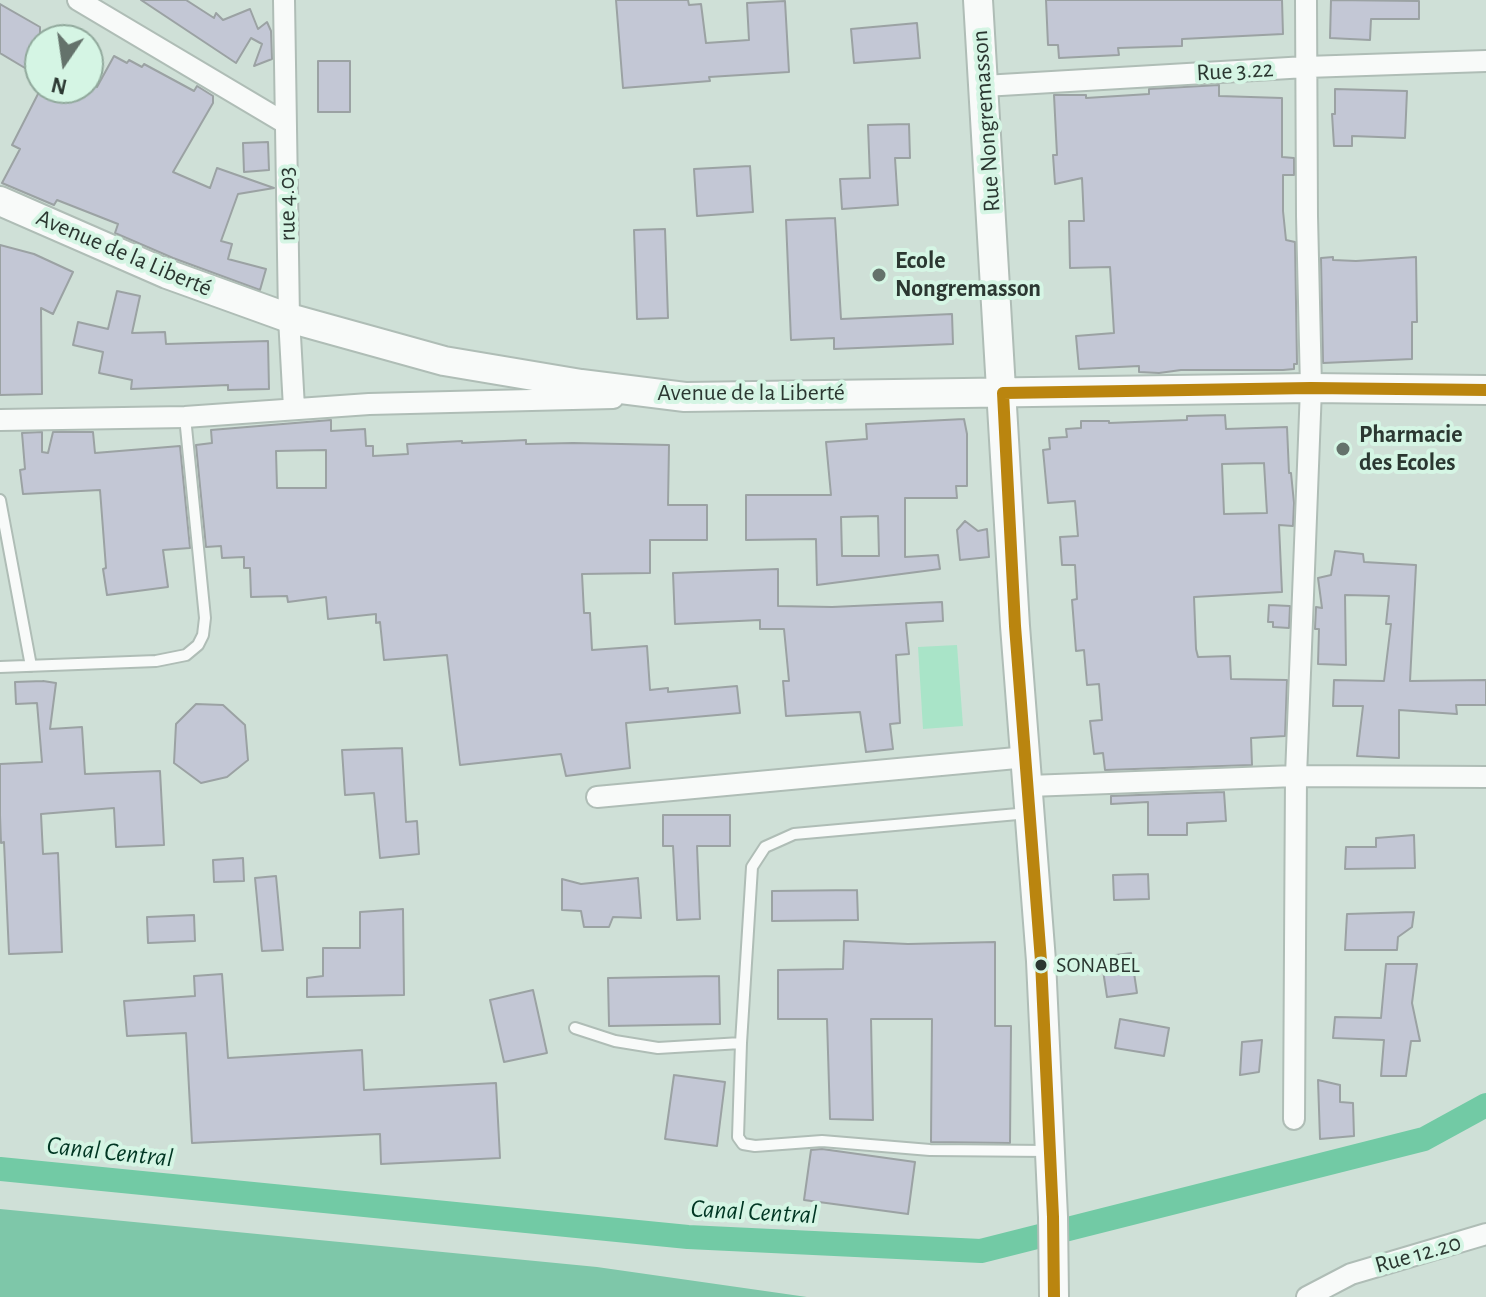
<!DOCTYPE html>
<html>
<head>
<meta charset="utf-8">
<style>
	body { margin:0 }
	#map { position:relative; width:1486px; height:1297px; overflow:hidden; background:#cfe0d7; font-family:"Alegreya Sans",sans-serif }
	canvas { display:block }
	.north { position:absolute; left:24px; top:24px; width:80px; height:80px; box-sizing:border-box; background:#d5f5e4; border:2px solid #91a99c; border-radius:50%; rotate:193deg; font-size:22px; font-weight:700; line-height:32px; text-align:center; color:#2b3731 }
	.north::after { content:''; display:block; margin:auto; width:28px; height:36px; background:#64726b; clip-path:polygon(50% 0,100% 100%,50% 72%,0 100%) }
</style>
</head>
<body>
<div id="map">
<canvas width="1486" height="1297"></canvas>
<div class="north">N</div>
</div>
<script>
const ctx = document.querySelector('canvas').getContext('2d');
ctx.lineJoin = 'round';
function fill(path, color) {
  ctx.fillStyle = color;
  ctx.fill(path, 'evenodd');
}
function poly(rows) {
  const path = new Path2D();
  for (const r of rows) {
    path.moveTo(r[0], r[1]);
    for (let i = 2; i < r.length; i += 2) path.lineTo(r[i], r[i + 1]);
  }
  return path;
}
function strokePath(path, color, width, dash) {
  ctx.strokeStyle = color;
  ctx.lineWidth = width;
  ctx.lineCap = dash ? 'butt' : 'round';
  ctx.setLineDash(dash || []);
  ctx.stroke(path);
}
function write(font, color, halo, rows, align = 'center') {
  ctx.font = font + ' "Alegreya Sans",sans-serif';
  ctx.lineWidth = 8;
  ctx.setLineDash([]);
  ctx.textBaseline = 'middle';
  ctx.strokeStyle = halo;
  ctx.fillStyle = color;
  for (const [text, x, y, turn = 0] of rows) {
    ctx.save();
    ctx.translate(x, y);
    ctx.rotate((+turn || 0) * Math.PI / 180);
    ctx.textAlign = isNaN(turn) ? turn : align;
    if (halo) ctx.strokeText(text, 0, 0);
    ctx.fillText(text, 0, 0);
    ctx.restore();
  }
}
const green = poly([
	[957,645,963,726,923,729,918,647]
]);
const forest = poly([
	[0,1209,597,1267,807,1297,0,1297]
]);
const canal = poly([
	[0,1169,688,1237,981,1251,1424,1139,1486,1105]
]);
const building = poly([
	[141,0,186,0,214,18,216,13,223,20,250,9,258,29,267,22,271,31,272,59,254,66,262,44,251,38,236,63,141,0],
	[616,0,688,0,689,5,701,4,706,43,749,40,747,3,785,1,789,72,709,77,710,81,623,88,616,0],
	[1046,0,1282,0,1283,34,1182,39,1182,46,1118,48,1119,55,1059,58,1058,45,1048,45,1046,0],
	[1331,0,1419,1,1419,19,1371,19,1370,40,1330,38,1331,0],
	[0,4,40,27,40,77,0,53,0,4],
	[917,23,920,58,854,63,851,29,917,23],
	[114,56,127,63,129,60,142,67,144,64,194,91,197,86,213,96,213,103,173,172,210,188,217,168,274,188,238,194,221,241,232,244,228,259,266,269,260,290,173,258,115,233,118,224,57,200,54,205,2,183,20,149,12,145,41,88,88,88,88,82,97,87,114,56],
	[318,61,350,61,350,112,318,112,318,61],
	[1219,85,1219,96,1282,98,1282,157,1294,158,1294,175,1283,175,1283,211,1286,240,1295,242,1297,364,1294,364,1294,369,1283,370,1181,370,1159,373,1139,372,1139,366,1079,369,1076,336,1114,333,1110,267,1070,268,1069,221,1084,221,1082,178,1055,184,1053,155,1057,155,1054,95,1086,95,1086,98,1149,94,1149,89,1219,85],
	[1335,89,1407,91,1405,138,1352,136,1352,146,1334,146,1332,114,1335,114,1335,89],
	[909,124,910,158,895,158,898,205,842,209,840,179,870,178,868,125,909,124],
	[268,142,269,170,244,172,243,143,268,142],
	[750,166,753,212,697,216,694,169,750,166],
	[835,218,841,319,952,314,953,344,834,349,834,338,791,340,786,220,835,218],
	[665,229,668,318,637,319,634,230,665,229],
	[0,245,34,254,73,272,53,314,41,308,42,394,0,395,0,245],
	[1333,257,1333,260,1356,261,1416,257,1417,322,1412,322,1412,359,1323,363,1321,258,1333,257],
	[117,291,140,296,132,333,165,332,166,344,268,341,269,389,228,390,228,385,131,389,132,380,99,373,103,352,73,345,78,322,108,329,117,291],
	[1225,415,1226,429,1287,427,1289,473,1291,473,1294,503,1293,526,1279,525,1282,592,1194,597,1196,649,1198,657,1230,656,1231,679,1287,680,1285,736,1251,738,1252,765,1105,770,1103,753,1094,754,1090,721,1102,720,1099,684,1087,685,1084,650,1076,651,1072,600,1077,599,1075,565,1062,565,1060,537,1078,536,1075,501,1048,503,1043,450,1050,449,1049,438,1067,437,1066,429,1081,428,1081,421,1109,421,1109,423,1187,420,1187,416,1225,415],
	[1264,463,1267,513,1224,514,1222,464,1264,463],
	[964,419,967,434,967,486,956,486,957,498,905,498,905,557,938,555,940,569,817,585,816,539,746,540,746,495,831,495,826,442,867,439,866,424,964,419],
	[878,516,879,556,842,556,841,517,878,516],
	[331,420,331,431,365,429,366,446,373,446,373,456,408,454,407,444,462,441,462,443,526,440,526,444,573,443,669,445,668,505,707,505,707,540,650,540,650,573,582,574,584,613,590,613,592,650,647,646,650,690,668,688,668,692,737,686,740,713,626,723,630,768,566,776,561,754,460,765,447,655,384,660,380,622,376,623,376,614,328,619,326,597,288,602,287,596,251,597,250,568,244,568,244,557,222,558,221,546,206,547,196,445,212,443,211,430,331,420],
	[326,450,326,488,277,488,276,451,326,450],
	[42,432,42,452,48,453,53,432,93,432,95,453,180,446,190,548,163,550,168,587,107,595,103,569,106,568,100,490,23,494,20,470,25,469,22,433,42,432],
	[965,521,978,531,987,529,989,557,960,560,957,530,965,521],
	[1335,551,1363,554,1364,562,1416,565,1410,681,1486,680,1486,705,1456,705,1457,714,1399,710,1399,758,1357,756,1363,706,1333,706,1334,680,1384,681,1391,624,1386,624,1389,596,1345,595,1346,665,1318,664,1319,629,1315,629,1316,607,1322,608,1318,578,1331,575,1335,551],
	[778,569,778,606,832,607,942,602,943,621,906,623,909,654,896,655,900,723,890,724,893,749,866,752,860,712,786,716,783,681,789,681,784,629,760,629,760,620,675,624,673,573,778,569],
	[1269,605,1290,606,1289,628,1273,627,1273,622,1268,622,1269,605],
	[43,681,56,683,50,729,82,727,85,774,160,771,164,845,116,847,114,808,41,814,43,854,58,853,62,952,9,954,4,842,1,843,0,815,0,764,42,762,37,703,16,704,15,682,43,681],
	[196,704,223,705,245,725,248,760,227,777,201,783,174,763,176,724,196,704],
	[402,748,406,822,417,821,419,854,380,858,374,793,345,795,342,750,402,748],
	[1224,792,1226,821,1187,823,1187,835,1148,835,1148,802,1111,804,1111,796,1224,792],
	[663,815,730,815,730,846,697,846,700,919,677,920,673,846,663,846,663,815],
	[1414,835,1415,868,1345,869,1346,847,1376,847,1376,838,1414,835],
	[243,858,244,881,214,882,213,860,243,858],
	[1148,874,1149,899,1114,900,1113,875,1148,874],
	[276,876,283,950,262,951,255,878,276,876],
	[638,878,641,918,613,917,609,927,584,927,581,911,562,910,562,879,581,884,638,878],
	[857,890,858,920,772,921,772,891,857,890],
	[403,909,404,995,307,997,307,978,323,976,323,948,360,948,360,912,403,909],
	[1414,912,1412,927,1398,937,1397,950,1345,950,1347,914,1414,912],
	[194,915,195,941,148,943,147,917,194,915],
	[844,941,908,944,995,942,995,1026,1011,1026,1010,1143,931,1142,932,1019,871,1019,873,1120,830,1119,827,1019,778,1019,778,970,843,969,844,941],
	[1131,953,1137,993,1107,997,1101,957,1131,953],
	[1386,964,1417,964,1412,1003,1420,1041,1411,1041,1406,1076,1381,1076,1384,1040,1333,1038,1335,1017,1381,1018,1386,964],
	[222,974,228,1058,362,1050,364,1090,496,1083,500,1158,381,1164,380,1134,192,1143,186,1033,127,1036,124,1001,195,996,194,976,222,974],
	[719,976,720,1024,609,1026,608,978,719,976],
	[533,990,547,1053,504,1062,490,1000,533,990],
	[1120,1019,1169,1028,1164,1056,1115,1048,1120,1019],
	[1262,1040,1259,1072,1240,1075,1242,1042,1262,1040],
	[674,1075,725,1082,717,1146,665,1139,674,1075],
	[1318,1080,1340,1085,1340,1102,1353,1103,1354,1136,1320,1139,1318,1080],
	[822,1149,915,1162,908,1214,804,1200,811,1150,822,1149]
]);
const lane = poly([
	[0,500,31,666],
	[0,667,156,661,186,655,198,645,203,635,205,618,185,417],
	[1029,813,794,834,765,847,752,867,741,1043,738,1137,743,1144,755,1146,822,1141,930,1150,1048,1151],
	[575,1028,615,1041,658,1048,741,1043]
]);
const street = poly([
	[78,0,285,123],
	[284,0,289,318,294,408],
	[984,86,1306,67,1486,61],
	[0,420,185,417,369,404,613,398],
	[1029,786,1296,776,1486,777],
	[597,797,1027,757],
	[1294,1119,1296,776,1311,388,1307,216,1306,0],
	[1307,1297,1351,1274,1486,1234]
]);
const secondary = poly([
	[978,0,1015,626,1041,961,1053,1217,1054,1297],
	[0,201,167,274,289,318,444,361,581,384,685,397,1311,388,1486,390]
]);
const bus1 = poly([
	[1003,393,1015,626,1041,961,1053,1217,1054,1297],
	[1003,393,1311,388,1486,390]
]);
const markers = [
	[879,275,8,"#64726b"],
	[1343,449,8,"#64726b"],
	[1041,965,7,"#2b3731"]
];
const busNames = [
	["SONABEL",1056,965]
];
const streetNames = [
	["Rue 3.22",1235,71,-3],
	["Rue Nongremasson",986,121,-94],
	["rue 4.03",287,204,-91],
	["Avenue de la Liberté",124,253,23],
	["Avenue de la Liberté",751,393],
	["Rue 12.20",1418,1254,-16]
];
const poiNames = [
	["Ecole",895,261],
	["Nongremasson",895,289],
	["Pharmacie",1359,435],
	["des Ecoles",1359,463]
];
const waterNames = [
	["Canal Central",110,1152,6],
	["Canal Central",754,1212,3]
];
fill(green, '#a9e4c8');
fill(forest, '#7ec7a9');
strokePath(canal, '#72caa5', 24);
fill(building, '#c3c7d5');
strokePath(building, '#9ba2a3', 2);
strokePath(lane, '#afbdb6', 14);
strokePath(street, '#afbdb6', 24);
strokePath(secondary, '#afbdb6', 32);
strokePath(lane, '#f8faf9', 10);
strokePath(street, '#f8faf9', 20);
strokePath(secondary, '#f8faf9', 28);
strokePath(bus1, '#ba850f', 12);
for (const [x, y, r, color] of markers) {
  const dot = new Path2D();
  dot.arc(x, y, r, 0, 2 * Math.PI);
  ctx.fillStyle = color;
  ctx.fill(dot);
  strokePath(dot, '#d5f5e4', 3);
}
write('22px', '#2b3731', '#d5f5e4', busNames, 'left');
write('24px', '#2b3731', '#d5f5e4', streetNames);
write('bold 24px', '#2b3731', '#d5f5e4', poiNames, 'left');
write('italic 26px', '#013623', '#d5f5e4', waterNames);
</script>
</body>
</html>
